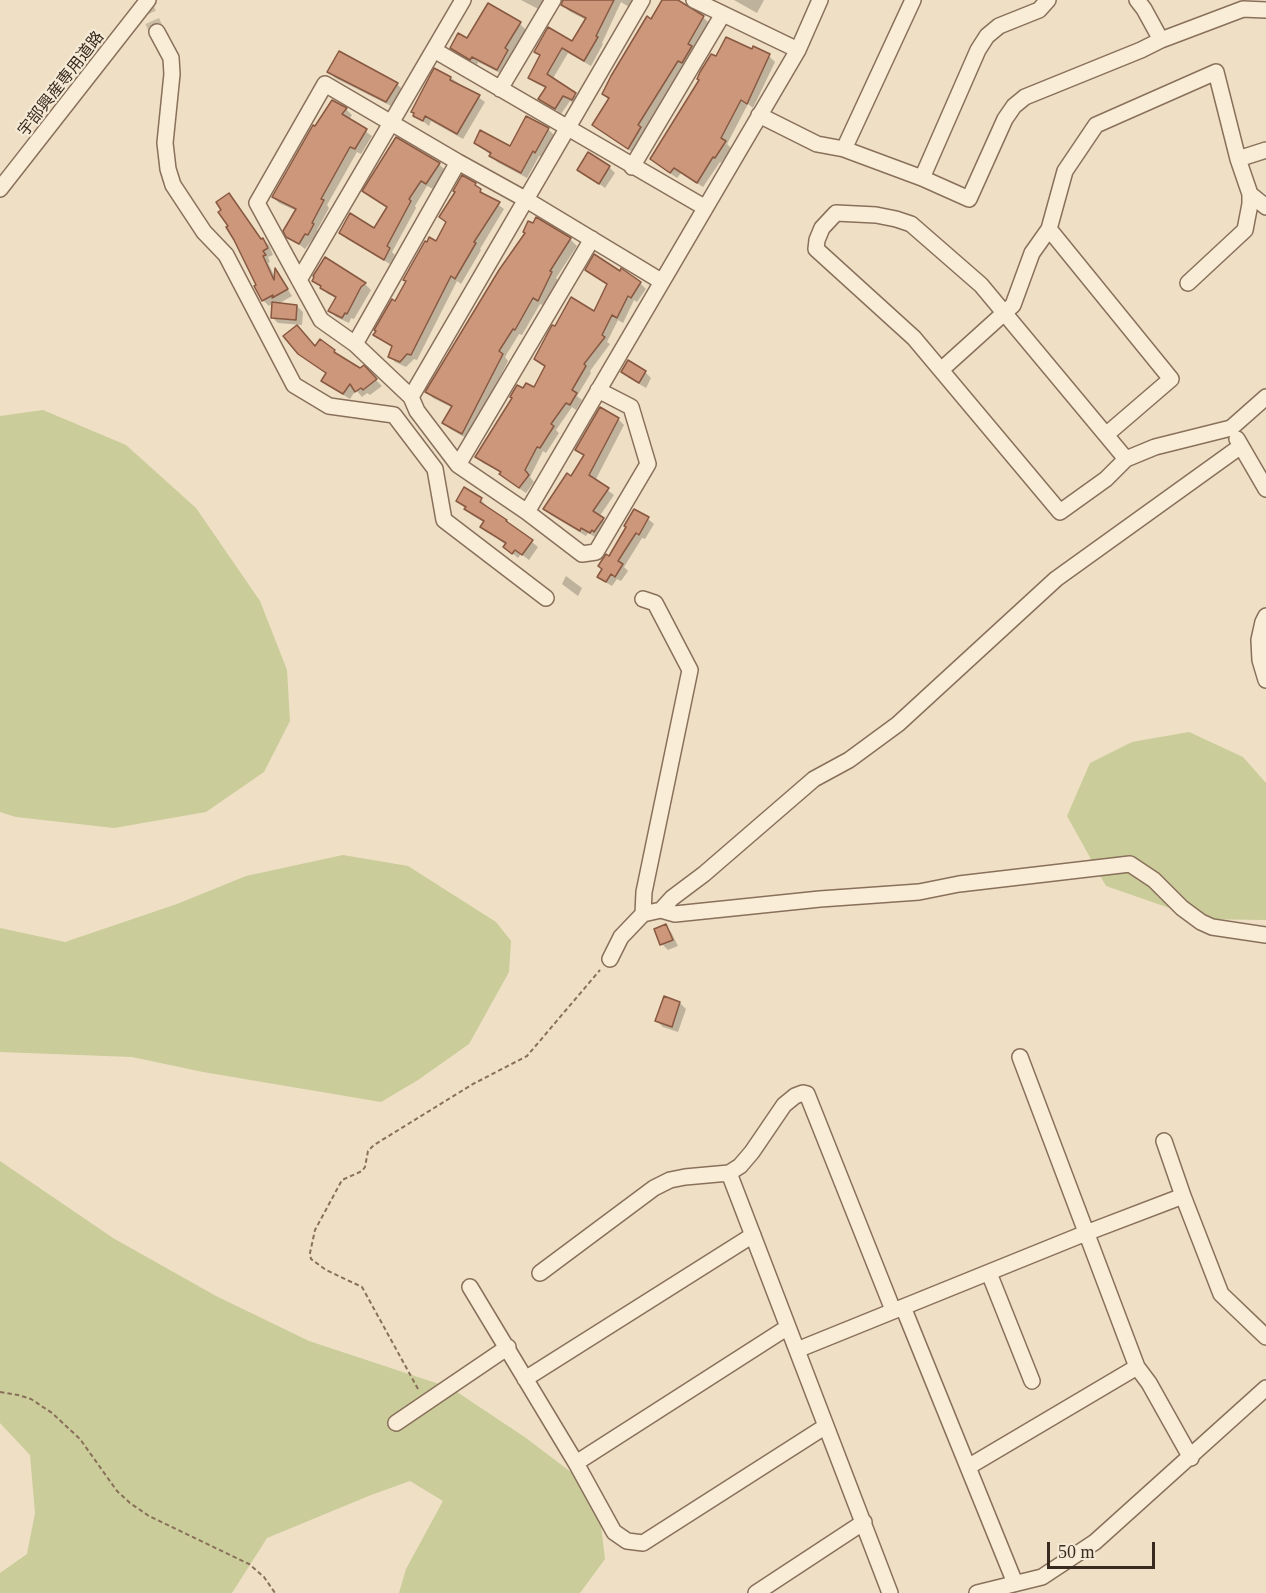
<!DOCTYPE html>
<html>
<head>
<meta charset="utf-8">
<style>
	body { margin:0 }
	#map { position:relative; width:1266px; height:1593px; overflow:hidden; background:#eedfc5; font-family:Georgia,serif }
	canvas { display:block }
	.scale { position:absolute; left:1047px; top:1542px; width:108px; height:27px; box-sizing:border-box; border:3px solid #392a1f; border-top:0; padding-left:8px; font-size:18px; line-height:21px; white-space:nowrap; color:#392a1f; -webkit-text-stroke:4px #f5ead5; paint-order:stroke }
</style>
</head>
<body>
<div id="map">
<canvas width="1266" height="1593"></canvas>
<div class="scale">50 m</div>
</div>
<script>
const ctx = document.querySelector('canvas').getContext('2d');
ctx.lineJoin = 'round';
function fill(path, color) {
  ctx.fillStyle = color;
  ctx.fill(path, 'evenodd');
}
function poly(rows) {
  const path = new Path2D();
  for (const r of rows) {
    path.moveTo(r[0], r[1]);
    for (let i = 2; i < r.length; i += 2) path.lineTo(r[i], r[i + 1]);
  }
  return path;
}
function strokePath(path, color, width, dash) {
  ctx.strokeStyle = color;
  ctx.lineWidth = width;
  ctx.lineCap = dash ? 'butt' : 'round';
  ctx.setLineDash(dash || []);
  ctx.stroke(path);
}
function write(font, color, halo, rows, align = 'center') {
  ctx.font = font + ' Georgia,"Noto Sans JP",serif';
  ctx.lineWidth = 4.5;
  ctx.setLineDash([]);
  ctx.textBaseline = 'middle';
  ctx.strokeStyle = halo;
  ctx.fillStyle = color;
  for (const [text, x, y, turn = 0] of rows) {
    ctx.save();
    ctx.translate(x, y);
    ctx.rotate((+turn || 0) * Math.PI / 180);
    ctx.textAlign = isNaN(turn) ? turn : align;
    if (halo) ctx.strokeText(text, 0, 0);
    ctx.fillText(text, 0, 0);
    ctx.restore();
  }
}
const green = poly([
	[43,410,126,445,196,508,260,601,287,670,290,721,264,772,206,812,114,828,16,817,0,812,0,416],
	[1189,732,1243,757,1266,783,1266,920,1201,919,1106,886,1067,816,1090,763,1132,742],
	[343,855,408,866,496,922,511,941,509,972,469,1044,418,1080,381,1102,203,1072,132,1057,0,1052,0,928,65,942,177,904,246,876],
	[0,1161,113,1238,216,1296,309,1341,451,1388,526,1438,597,1492,605,1559,580,1593,399,1593,406,1569,443,1501,410,1481,371,1495,267,1538,232,1593,0,1593,0,1573,27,1554,35,1513,30,1455,0,1423]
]);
const shadow = poly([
	[521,0,553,0,542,11],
	[563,0,634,0,629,7,621,2,602,43,603,44,591,66,568,53,552,80,581,100,579,105,570,101,561,114,540,99,547,89,536,83,530,77,541,57,535,51,573,43,586,20,569,11,563,5],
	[663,0,674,0,703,17,709,23,644,131,646,134,635,154,594,125,609,100,603,94,652,21],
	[734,0,764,0,757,13],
	[489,5,520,24,526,30,511,54,514,57,504,75,478,62,477,65,458,54,452,48,467,40],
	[752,51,769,56,775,62,753,108,748,104,727,144,731,148,721,163,720,162,703,187,681,173,677,178,658,165,652,159,717,58],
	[329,72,397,84,403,90,393,107,335,78],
	[451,78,485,102,463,139,431,121,429,126,415,115],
	[346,109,352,115,349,120,372,136,361,154,357,152,327,205,329,208,317,230,319,231,305,249,288,236,297,211,279,203,273,197],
	[548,129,554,135,542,157,539,156,527,178,497,162,491,155,475,143,510,148],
	[439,164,445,170,433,189,427,186,415,206,416,208,392,252,395,255,390,264,347,239,341,233,375,230,388,208,364,191],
	[609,167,615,173,605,188,579,169],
	[475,184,486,196,504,209,480,249,481,250,461,284,457,281,417,360,414,359,406,367,395,362,390,356,393,348,375,335,436,243,447,223,441,217],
	[537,219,571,240,577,246,556,278,558,280,545,306,540,304,522,335,519,334,505,357,508,361,468,439,450,429,444,423,453,408,433,398,427,392],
	[263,239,269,245,273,255,268,257,270,262,268,263,276,279,276,271,292,296,278,304,297,306,303,312,302,325,278,323,272,317,273,303,269,306,263,300],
	[325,259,365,284,371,290,354,319,351,318,349,323,336,317,330,311,336,298,328,294,314,280],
	[587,269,640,283,646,289,637,302,634,300,623,323,618,320,607,342,610,344,590,371,591,373,577,396,582,400,576,410,572,407,556,430,559,433,546,453,543,451,530,477,534,482,526,493,507,480,502,473,483,463,477,457,524,390,534,389,546,367,536,359,595,313,608,285],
	[320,341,360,370,363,367,382,386,370,395,367,393,362,397,356,390,350,399,329,386,323,380,327,374,299,353,315,348],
	[623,372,645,372,651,378,646,388,629,378],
	[618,419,624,425,595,481,614,495,599,517,609,525,597,538,588,533,586,536,551,515,545,509,572,478,585,457,577,449],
	[457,500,481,500,487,506,486,508,506,521,538,547,529,560,521,554,518,558,505,547,506,545,482,527,485,523,472,515],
	[648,519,654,524,645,539,642,538,624,567,628,571,621,581,617,579,612,586,605,582,599,576,610,558],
	[566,576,582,588,578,596,562,584],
	[665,926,671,932,678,946,668,950,662,944],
	[665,998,680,1003,686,1009,678,1032,663,1027,657,1021]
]);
const building = poly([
	[563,0,614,0,596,36,598,37,584,61,562,48,547,74,576,93,572,100,563,96,555,109,538,99,546,87,528,78,540,55,534,52,548,27,572,41,586,18,561,5,563,0],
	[662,0,678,0,704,16,688,44,692,46,682,63,678,61,638,125,641,127,628,149,592,125,609,98,602,94,611,76,647,16,651,19,662,0],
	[488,3,521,22,505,48,508,50,497,70,472,57,470,60,450,48,458,33,467,38,488,3],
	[726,37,752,49,753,46,770,54,747,104,741,100,721,138,726,141,715,158,713,157,697,183,674,168,670,173,650,159,699,80,697,79,700,72,710,56,711,54,716,56,726,37],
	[339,51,398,83,386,102,327,72,339,51],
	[434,68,451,77,450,80,480,95,457,134,425,116,423,121,413,116,414,113,411,112,434,68],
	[332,100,347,108,342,114,367,129,355,149,350,147,321,199,324,200,312,223,314,224,308,235,305,234,299,244,286,237,283,231,296,209,272,197,313,125,315,126,332,100],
	[526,116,549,128,535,153,533,151,521,173,489,156,491,153,474,143,480,130,510,146,526,116],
	[396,137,440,163,426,184,421,181,409,199,411,201,387,246,390,248,384,260,339,233,350,213,374,228,387,207,362,191,396,137],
	[588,152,610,166,599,184,577,170,588,152],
	[462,175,476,183,475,185,481,189,480,192,500,202,474,242,476,243,455,279,451,276,411,355,407,354,400,362,388,357,392,346,373,335,376,331,374,330,392,299,395,301,406,281,403,280,425,241,427,242,429,237,436,241,446,222,439,217,455,192,453,191,462,175],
	[229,193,261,239,263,238,268,248,263,251,266,255,263,256,274,280,275,268,288,289,272,298,273,295,262,301,254,286,256,285,234,240,226,227,228,226,218,212,221,210,216,202,229,193],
	[536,217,571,238,550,271,552,272,538,301,533,298,515,330,513,329,499,351,503,354,462,434,442,423,452,406,425,392,499,270,525,233,523,232,528,221,533,223,536,217],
	[594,254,620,271,621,268,641,282,631,298,628,296,617,318,612,315,602,335,605,337,584,364,586,366,572,390,577,393,570,405,566,403,551,424,554,426,540,448,537,447,525,470,529,475,519,488,499,474,501,472,475,457,512,398,510,397,517,385,523,388,526,383,534,387,545,366,534,359,552,325,555,326,571,297,594,311,607,284,585,270,594,254],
	[325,257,366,283,361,287,347,314,345,313,342,318,328,311,336,297,320,288,321,286,312,281,314,277,313,276,325,257],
	[272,302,297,305,296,320,271,318,272,302],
	[297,325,315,346,320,339,335,350,334,352,360,368,364,365,377,379,363,390,361,388,355,392,350,384,343,394,321,381,326,373,298,354,283,336,297,325],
	[628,360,646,371,639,383,621,372,628,360],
	[600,407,619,418,589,475,609,488,593,511,604,518,594,532,592,530,590,533,581,528,580,531,543,509,567,473,571,476,584,455,575,450,600,407],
	[464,487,482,498,480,502,507,520,506,521,533,540,522,555,515,550,512,554,503,547,506,543,480,527,484,521,464,509,466,507,456,501,464,487],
	[634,509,649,517,639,535,636,533,618,561,623,564,615,577,611,574,606,582,597,577,602,569,598,566,606,554,609,556,626,527,624,526,634,509],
	[666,924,673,940,660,945,654,929,666,924],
	[664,996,680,1002,672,1027,655,1021,664,996]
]);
const minorTunnel = poly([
	[143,0,157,32]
]);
const path = poly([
	[418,1389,362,1287,326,1270,311,1259,310,1253,315,1230,342,1180,362,1171,365,1167,368,1151,374,1145,473,1084,527,1056,600,970],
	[0,1392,18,1395,31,1399,52,1413,80,1439,117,1491,130,1503,149,1516,249,1564,264,1577,275,1593]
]);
const minor = poly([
	[694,0,798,50],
	[1137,0,1144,9,1161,40],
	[157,32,171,58,172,74,165,143,168,169,173,185,204,232,226,255,294,385,329,406,394,415,435,469,444,520,546,598],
	[434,50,704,207],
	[500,89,553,0],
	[759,115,817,144,844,149,922,178,969,199,1005,119,1014,106,1025,97,1141,50,1161,40,1243,9,1266,10],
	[844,149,913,0],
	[1238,159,1266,150],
	[632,167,723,14],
	[922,178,978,50,987,36,999,26,1039,10,1048,0],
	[0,189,148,0],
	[1250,194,1266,207],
	[1049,229,1171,379,1107,434],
	[299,280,463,0],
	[355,344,458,162],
	[941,370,1013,305,1032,253,1049,229,1065,171,1096,125,1216,72,1238,159,1250,194,1250,204,1245,230,1188,283],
	[598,390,631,407,648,464,596,552,582,554,527,512,458,465,417,411,411,397,355,344,321,320,257,203,325,84,458,162,525,199,661,281],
	[411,397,642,0],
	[1237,439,1266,489],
	[1126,459,981,285,911,224,896,219,876,215,836,213,822,228,817,240,816,249,914,338,1060,512,1106,479,1126,459,1155,447,1231,428,1266,397],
	[458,465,592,239],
	[527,512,798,50,820,0],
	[1266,616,1263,622,1259,640,1260,660,1266,680],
	[661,910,672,898,704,874,814,779,849,760,898,724,1056,579,1241,446],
	[643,914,644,892,690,670,655,603,643,599],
	[610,959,621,937,643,914,661,910,675,914,820,899,919,892,959,884,1130,864,1154,880,1182,908,1201,922,1212,927,1266,935],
	[1020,1057,1137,1367,1149,1383,1191,1458],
	[1164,1141,1183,1196,1221,1294,1266,1337],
	[729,1173,740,1166,752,1152,784,1105,795,1096,803,1093,807,1094,893,1310],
	[540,1273,654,1188,670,1180,685,1177,729,1173,890,1593],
	[989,1273,1032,1381],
	[470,1287,576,1463,614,1532,627,1541,643,1543,826,1426],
	[903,1307,1015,1583],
	[797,1350,1086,1233,1183,1196],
	[525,1379,753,1235],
	[396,1423,508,1347],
	[576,1463,788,1327],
	[968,1467,1137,1367],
	[756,1593,864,1522],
	[977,1593,1042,1577,1095,1542,1266,1388]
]);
const streetNames = [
	["宇部興産専用道路",60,83,-52]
];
fill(green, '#cacc99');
fill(shadow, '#0003');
fill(building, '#cc977b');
strokePath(building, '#885841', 1.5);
strokePath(minorTunnel, '#cabba4', 15, [15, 8]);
strokePath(minor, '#89705b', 18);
strokePath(path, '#89705b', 2, [4.5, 3]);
strokePath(minor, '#f9edd8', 15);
write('16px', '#392a1f', '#f5ead5', streetNames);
</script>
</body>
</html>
